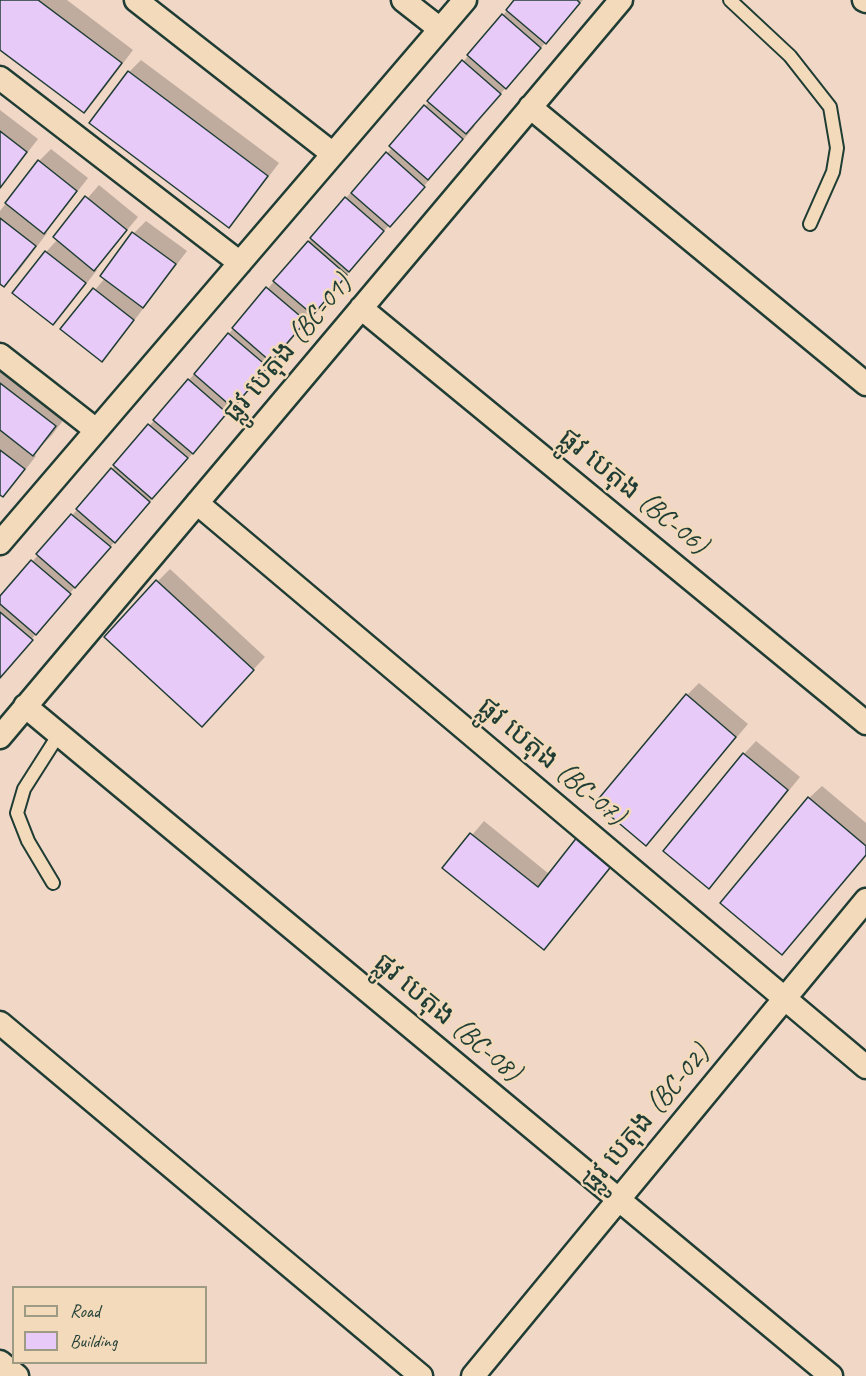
<!DOCTYPE html>
<html>
<head>
<meta charset="utf-8">
<style>
	body { margin:0 }
	#map { position:relative; width:866px; height:1376px; overflow:hidden; background:#f0d7c6; font-family:Caveat,sans-serif }
	canvas { display:block }
	.legend { position:absolute; left:12px; top:1286px; width:195px; height:78px; box-sizing:border-box; background:#f2daba; border:2px solid #9e9b84; margin:0; padding:8px 10px; list-style:none; font-size:18px; color:#1f3d34 }
	.legend li { display:flex; align-items:center; gap:12px; height:30px }
	.legend b { width:30px; border:2px solid #9e9b84 }
</style>
</head>
<body>
<div id="map">
<canvas width="866" height="1376"></canvas>
<ul class="legend">
<li><b style="height:8px;background:#f2daba"></b>Road</li>
<li><b style="height:16px;background:#e7caf8"></b>Building</li>
</ul>
</div>
<script>
const ctx = document.querySelector('canvas').getContext('2d');
ctx.lineJoin = 'round';
function fill(path, color) {
  ctx.fillStyle = color;
  ctx.fill(path, 'evenodd');
}
function poly(rows) {
  const path = new Path2D();
  for (const r of rows) {
    path.moveTo(r[0], r[1]);
    for (let i = 2; i < r.length; i += 2) path.lineTo(r[i], r[i + 1]);
  }
  return path;
}
function strokePath(path, color, width, dash) {
  ctx.strokeStyle = color;
  ctx.lineWidth = width;
  ctx.lineCap = dash ? 'butt' : 'round';
  ctx.setLineDash(dash || []);
  ctx.stroke(path);
}
function write(font, color, halo, rows, align = 'center') {
  ctx.font = font + ' Caveat,"Noto Sans Khmer",sans-serif';
  ctx.lineWidth = 5;
  ctx.setLineDash([]);
  ctx.textBaseline = 'middle';
  ctx.strokeStyle = halo;
  ctx.fillStyle = color;
  for (const [text, x, y, turn = 0] of rows) {
    ctx.save();
    ctx.translate(x, y);
    ctx.rotate((+turn || 0) * Math.PI / 180);
    ctx.textAlign = isNaN(turn) ? turn : align;
    if (halo) ctx.strokeText(text, 0, 0);
    ctx.fillText(text, 0, 0);
    ctx.restore();
  }
}
const shadow = poly([
	[0,0,67,0,133,50,96,99,84,111,0,49],
	[516,0,583,0,473,125,475,126,402,212,390,224,245,394,81,580,0,677,0,599,346,198,393,147,391,146],
	[141,60,279,163,241,213,229,226,129,72],
	[0,110,38,139,0,188],
	[51,149,88,178,56,219,45,231,47,233,17,273,4,285,0,282,0,211,39,161],
	[99,185,138,217,95,268,97,270,65,311,53,323,14,293,46,252,58,239,55,236],
	[146,221,187,251,114,347,102,360,62,329,105,278,134,233],
	[0,350,74,406,52,435,33,454,36,456,15,483,3,495,0,493],
	[170,569,265,657,214,712,158,581],
	[699,683,748,724,646,844,687,695],
	[756,741,800,777,721,874,709,887,665,851,744,754],
	[822,786,866,823,866,855,782,953,809,798],
	[484,821,549,874,625,851,556,936,544,948,444,868]
]);
const building = poly([
	[0,0,38,0,122,63,84,113,0,50,0,0],
	[514,0,577,0,580,3,546,44,506,10,514,0],
	[502,14,541,48,506,89,467,55,502,14],
	[462,60,501,94,466,134,427,101,462,60],
	[128,71,268,176,229,228,89,123,128,71],
	[424,105,463,139,428,180,389,146,424,105],
	[0,131,27,152,0,188,0,131],
	[386,152,425,187,390,227,351,193,386,152],
	[38,160,77,191,44,234,5,203,38,160],
	[85,196,127,230,94,271,53,237,85,196],
	[345,197,384,231,349,272,310,238,345,197],
	[0,218,36,246,4,287,0,284,0,218],
	[132,232,176,264,143,308,100,276,132,232],
	[308,241,347,275,313,315,273,281,308,241],
	[45,251,86,283,53,325,12,293,45,251],
	[266,287,306,321,271,362,232,328,266,287],
	[93,288,134,320,102,362,60,329,93,288],
	[228,333,268,367,233,408,194,374,228,333],
	[188,379,227,413,193,454,153,420,188,379],
	[0,383,56,426,33,456,0,430,0,383],
	[148,424,188,458,152,499,113,465,148,424],
	[0,450,25,469,3,497,0,495,0,450],
	[111,468,150,502,115,543,76,509,111,468],
	[71,514,111,547,75,588,36,554,71,514],
	[31,560,71,594,36,635,0,604,0,596,31,560],
	[156,580,254,670,202,727,104,637,156,580],
	[0,612,33,640,0,678,0,612],
	[686,694,736,737,646,846,595,803,686,694],
	[743,753,788,790,709,889,663,851,743,753],
	[808,797,866,846,866,855,782,955,720,903,808,797],
	[470,833,538,887,578,836,613,864,544,950,442,868,470,833]
]);
const service = poly([
	[730,0,790,56,830,107,837,148,833,172,810,224],
	[53,883,28,841,17,813,24,789,59,734]
]);
const minor = poly([
	[136,0,333,154],
	[403,0,440,29],
	[864,0,866,1],
	[0,78,240,263],
	[530,107,866,384],
	[361,308,866,723],
	[0,355,96,430],
	[197,503,866,1067],
	[0,543,465,0],
	[25,706,831,1376],
	[0,737,621,0],
	[0,1023,421,1376],
	[0,1362,17,1376],
	[473,1376,866,900]
]);
const streetNames = [
	["ផ្លូវ បេតុង (BC-01)",288,349,-50],
	["ផ្លូវ បេតុង (BC-06)",633,492,39],
	["ផ្លូវ បេតុង (BC-07)",551,762,40],
	["ផ្លូវ បេតុង (BC-08)",447,1018,40],
	["ផ្លូវ បេតុង (BC-02)",646,1119,-50]
];
fill(shadow, '#0003');
fill(building, '#e7caf8');
strokePath(building, '#1f3d34', 1.5);
strokePath(service, '#1f3d34', 16);
strokePath(minor, '#1f3d34', 27);
strokePath(service, '#f2daba', 12);
strokePath(minor, '#f2daba', 22);
write('28px', '#1f3d34', '#f2daba', streetNames);
</script>
</body>
</html>
